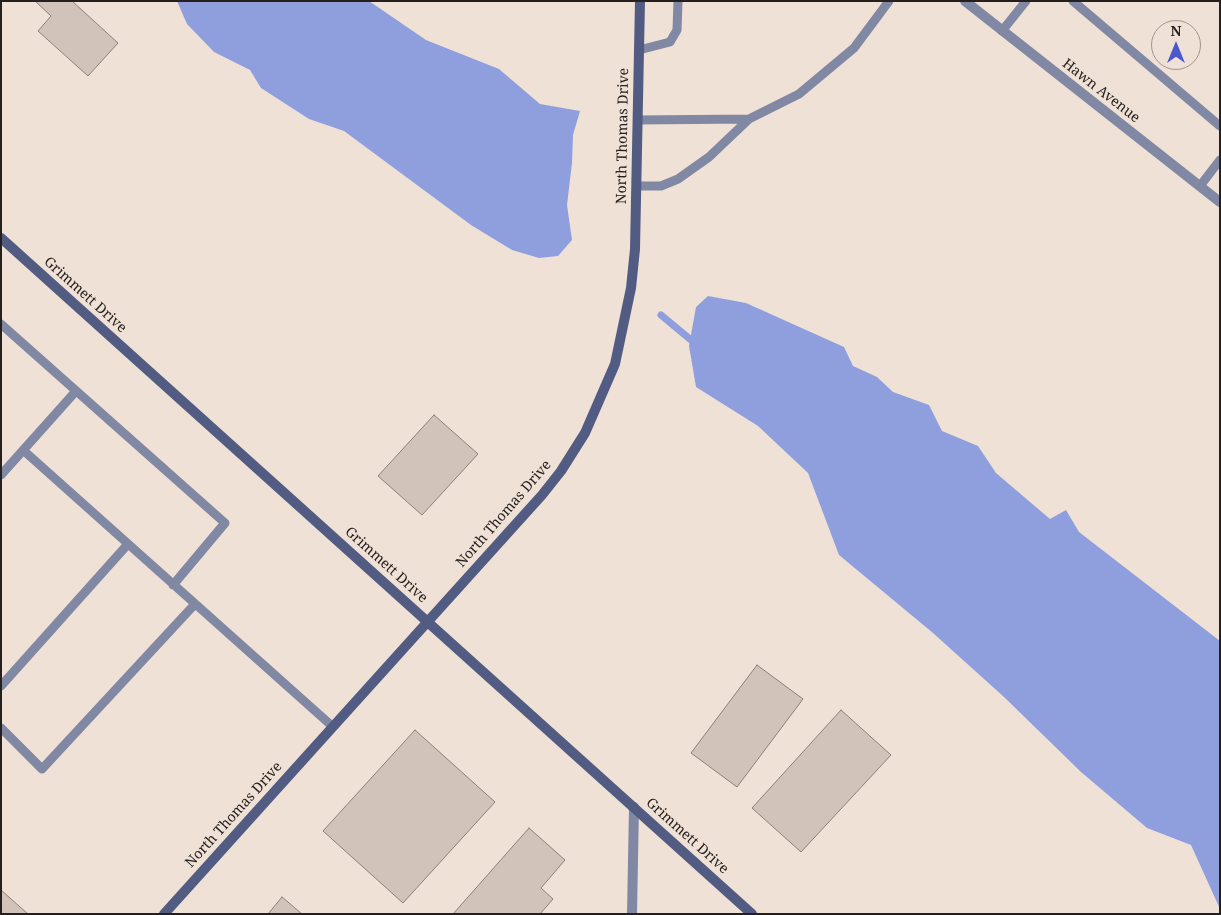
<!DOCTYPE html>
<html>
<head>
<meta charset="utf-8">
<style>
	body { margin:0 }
	#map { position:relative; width:1221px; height:915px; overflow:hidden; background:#f0e1d7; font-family:"Noto Serif",serif }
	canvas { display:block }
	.frame { position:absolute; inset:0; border:2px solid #25201d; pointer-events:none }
	.north { position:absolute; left:1151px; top:20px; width:50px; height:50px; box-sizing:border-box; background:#f0e1d7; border:1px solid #9f948d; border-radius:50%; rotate:0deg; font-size:14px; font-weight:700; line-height:20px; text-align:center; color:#25201d }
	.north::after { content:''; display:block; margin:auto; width:18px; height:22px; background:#4a58ce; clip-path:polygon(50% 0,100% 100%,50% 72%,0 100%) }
</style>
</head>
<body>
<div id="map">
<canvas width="1221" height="915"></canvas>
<div class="frame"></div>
<div class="north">N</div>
</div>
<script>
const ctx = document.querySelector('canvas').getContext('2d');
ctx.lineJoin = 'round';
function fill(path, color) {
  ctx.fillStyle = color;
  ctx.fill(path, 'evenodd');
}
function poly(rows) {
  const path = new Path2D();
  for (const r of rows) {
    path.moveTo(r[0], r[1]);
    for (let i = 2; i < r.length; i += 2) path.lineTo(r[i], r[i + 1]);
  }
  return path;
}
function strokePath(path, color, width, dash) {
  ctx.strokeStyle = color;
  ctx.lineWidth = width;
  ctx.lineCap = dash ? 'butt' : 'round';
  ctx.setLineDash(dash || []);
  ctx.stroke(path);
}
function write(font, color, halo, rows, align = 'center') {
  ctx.font = font + ' "Noto Serif",serif';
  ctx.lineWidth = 4;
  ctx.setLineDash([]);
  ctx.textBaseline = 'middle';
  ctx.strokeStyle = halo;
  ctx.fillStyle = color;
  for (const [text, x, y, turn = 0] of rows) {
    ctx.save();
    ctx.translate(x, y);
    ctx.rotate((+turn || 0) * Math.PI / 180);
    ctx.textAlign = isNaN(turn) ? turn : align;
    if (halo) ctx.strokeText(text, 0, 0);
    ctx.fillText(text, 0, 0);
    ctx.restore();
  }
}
const water = poly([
	[177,1,369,1,426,40,499,69,540,104,580,111,573,135,572,163,567,205,572,240,558,256,539,258,512,250,471,225,344,131,309,119,261,88,250,70,214,52,187,24],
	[708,296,746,303,844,347,853,366,877,377,893,392,929,405,942,431,978,446,996,473,1050,519,1066,510,1079,532,1220,641,1220,909,1191,845,1147,828,1081,772,1004,697,933,633,839,555,808,473,758,426,696,387,689,346,696,307]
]);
const stream = poly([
	[661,315,697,345]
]);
const building = poly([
	[35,1,72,1,118,43,88,76,38,31,51,16,35,1],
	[434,415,478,454,422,515,378,476,434,415],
	[757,665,803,699,737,787,691,753,757,665],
	[841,710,891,755,801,852,752,808,841,710],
	[415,730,495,802,403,903,323,831,415,730],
	[529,828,565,860,541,888,553,899,540,914,453,914,529,828],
	[1,890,28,914,1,914,1,890],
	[282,897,302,914,268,914,282,897]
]);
const lane = poly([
	[1073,1,1220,126],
	[1002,31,1026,1],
	[639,50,670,42,677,30,678,1],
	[638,120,749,119,799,94,854,48,889,1],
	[637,186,661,186,678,179,709,157,749,119],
	[1200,186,1220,160],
	[1,324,225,523,173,585],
	[23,450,332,726],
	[1,475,76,391],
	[1,686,128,544],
	[1,728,42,769,195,604]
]);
const street = poly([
	[965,1,1220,202],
	[632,914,634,807]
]);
const secondary = poly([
	[1,238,752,914],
	[164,914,542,495,561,471,585,433,615,364,631,288,635,249,640,1]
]);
const streetNames = [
	["Hawn Avenue",1101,91,38],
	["North Thomas Drive",623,136,-89],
	["Grimmett Drive",85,295,42],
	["North Thomas Drive",504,514,-49],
	["Grimmett Drive",386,565,42],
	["North Thomas Drive",234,815,-48],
	["Grimmett Drive",687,836,42]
];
fill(water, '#8f9fde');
strokePath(stream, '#8f9fde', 7);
fill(building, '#d2c3ba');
strokePath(building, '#8c7f76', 1);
strokePath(lane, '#8088a3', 9);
strokePath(street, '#8088a3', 10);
strokePath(secondary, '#525c83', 10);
write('14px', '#25201d', '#f0e1d7', streetNames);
</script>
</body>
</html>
